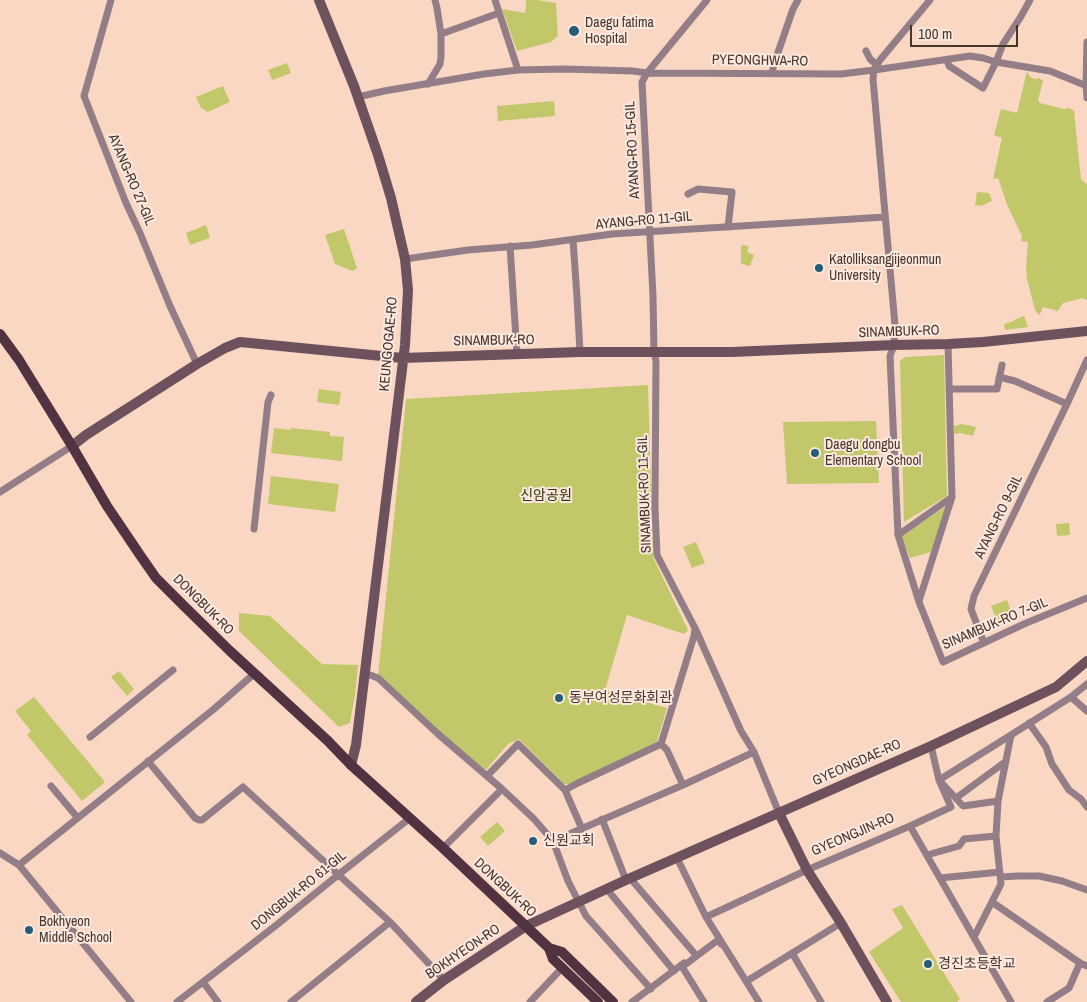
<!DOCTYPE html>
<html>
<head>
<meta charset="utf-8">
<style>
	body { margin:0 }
	#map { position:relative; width:1087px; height:1002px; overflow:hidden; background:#fad7c2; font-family:"Archivo Narrow",sans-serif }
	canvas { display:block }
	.scale { position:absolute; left:910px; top:25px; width:108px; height:22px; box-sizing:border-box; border:2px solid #46352b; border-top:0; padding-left:6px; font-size:15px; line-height:18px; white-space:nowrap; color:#46352b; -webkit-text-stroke:4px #fae8de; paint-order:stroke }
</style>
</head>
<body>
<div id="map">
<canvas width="1087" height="1002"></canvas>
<div class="scale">100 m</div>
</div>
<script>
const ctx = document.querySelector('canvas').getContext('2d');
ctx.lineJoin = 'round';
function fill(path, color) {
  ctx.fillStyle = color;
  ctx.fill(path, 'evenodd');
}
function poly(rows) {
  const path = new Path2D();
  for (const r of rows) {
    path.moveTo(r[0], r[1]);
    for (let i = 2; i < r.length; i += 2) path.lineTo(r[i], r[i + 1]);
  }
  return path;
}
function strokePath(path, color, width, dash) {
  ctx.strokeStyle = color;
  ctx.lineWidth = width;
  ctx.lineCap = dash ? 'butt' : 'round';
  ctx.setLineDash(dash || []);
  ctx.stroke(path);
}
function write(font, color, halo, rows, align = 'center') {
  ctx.font = font + ' "Archivo Narrow","Noto Sans KR",sans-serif';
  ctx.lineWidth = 4;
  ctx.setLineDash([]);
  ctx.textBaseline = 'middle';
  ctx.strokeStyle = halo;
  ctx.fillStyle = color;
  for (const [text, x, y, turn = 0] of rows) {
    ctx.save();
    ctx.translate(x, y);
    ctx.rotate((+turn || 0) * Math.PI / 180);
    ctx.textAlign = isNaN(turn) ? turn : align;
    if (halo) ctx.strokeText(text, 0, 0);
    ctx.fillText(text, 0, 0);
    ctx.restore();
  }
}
const green = poly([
	[526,0,537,0,556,3,558,36,551,42,517,51,502,9,525,13,526,6],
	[287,63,291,73,272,80,268,70],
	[1027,71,1030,77,1035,79,1039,78,1043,81,1038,100,1040,103,1064,109,1069,108,1074,111,1081,180,1087,184,1087,300,1083,298,1063,303,1058,311,1043,307,1041,312,1039,315,1035,310,1027,279,1026,267,1028,242,1021,241,1022,236,1008,207,998,178,993,179,1002,138,994,135,1001,109,1017,113],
	[223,86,230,102,208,112,201,108,196,97],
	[554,101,555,116,498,121,497,106],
	[977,192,989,193,992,201,981,206,975,205],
	[206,225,210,238,190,245,186,233],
	[344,229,357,268,353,271,335,264,325,235],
	[741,245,749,246,747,252,754,255,750,266,741,264],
	[1024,316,1028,327,1005,330,1004,324,1014,321,1014,320],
	[944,355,947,496,904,522,900,361,905,357],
	[648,385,653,557,688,630,684,634,627,615,605,690,667,708,657,742,570,784,564,784,519,739,508,744,486,770,439,733,378,676,406,399],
	[319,389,341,392,339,405,317,402],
	[876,421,879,483,787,484,783,422],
	[962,424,976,427,973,436,960,433,954,434,954,426],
	[274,428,291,430,291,428,330,432,330,436,344,437,342,461,271,453],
	[271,476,339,484,335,512,268,504],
	[945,507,945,510,931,552,910,558,901,536],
	[1069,523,1070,535,1057,536,1056,524],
	[696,542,705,563,692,568,683,547],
	[1007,600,1014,620,999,626,991,606],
	[239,613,270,616,322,664,358,665,355,695,350,723,339,727,239,631],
	[119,671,134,689,127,696,111,677],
	[34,697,105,782,82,801,27,735,31,731,15,711],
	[497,822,505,831,488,846,480,837],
	[902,905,960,999,957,1002,901,1002,869,952,903,928,892,909]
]);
const street = poly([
	[111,0,84,96,126,203,140,233,170,306,197,364],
	[495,0,518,70],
	[707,0,647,73,642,82,653,296,654,352,656,361,655,508,657,555,695,628,741,731,754,752,779,813],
	[930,0,880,60,874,70,873,79,895,325,894,345,890,356,898,535,919,602,943,662,1024,624,1087,598],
	[441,34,499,13],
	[1087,42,1086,85,1087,98],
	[866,51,870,59,877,65],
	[947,60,949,66,983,88,996,62,1003,44,1020,18,1030,0],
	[772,73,774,64,793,9,798,0],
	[428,84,440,64,441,57,441,34,437,8,435,0],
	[358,97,384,91,484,74,518,70,565,69,633,71,647,73,841,74,874,70,970,56,983,58,996,62,1050,71,1087,86],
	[688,194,698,189,732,192,728,227],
	[573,240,577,297,580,352],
	[510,246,517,354],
	[405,259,468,250,532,245,612,234,885,217],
	[999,377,1015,381,1067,404],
	[949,389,997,389,1002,365],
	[0,492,72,446],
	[254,529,268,402,271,395],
	[898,535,952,497],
	[919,601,952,497,948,344],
	[984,643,971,609,974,596,1067,404,1087,360],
	[365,673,378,678,438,734,502,789,534,819,553,841,568,881,586,916,651,989],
	[1071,697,1087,711],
	[1029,723,1046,747,1052,764,1069,790,1081,799,1087,807],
	[90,737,173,670],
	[661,744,667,750,683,785],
	[931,746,939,780,951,807,910,826,1011,1002],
	[148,761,195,818,199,820,202,820,243,787,390,922,444,980],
	[487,776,518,744,565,790,578,783,661,744,694,636,695,629],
	[51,786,77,817],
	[565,790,582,829],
	[956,798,1005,762],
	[998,801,963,806,939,780,1011,735],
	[602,819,626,880],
	[553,841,683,785,754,752],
	[443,848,502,789],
	[0,853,19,865,131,1002],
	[927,855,959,846,964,839,996,836],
	[677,858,706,917,759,1002],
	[19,865,214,709,255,673],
	[1001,877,1018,876,1039,876,1062,881,1087,890],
	[630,878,695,954],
	[940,878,1000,872],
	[606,888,674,971],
	[992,902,1080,963],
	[706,917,807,870,910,826],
	[974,937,1001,884,996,836,998,801,1011,735,1071,697,1087,684],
	[792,953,821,1002],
	[681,965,704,1002],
	[682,967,718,940,721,944],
	[747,981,841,923],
	[203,982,218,1002],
	[177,1002,274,927,338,875,410,818],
	[291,1002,390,922],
	[530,1002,563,967],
	[632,1002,684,963],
	[1047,1002,1069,988,1080,963,1087,966]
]);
const secondary = poly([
	[319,0,354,86,378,155,391,198,405,259,408,290,405,345,356,745,351,765],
	[72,446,86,435,197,364,225,348,240,342,402,358,580,352,732,352,894,345,948,344,983,342,1087,331],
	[779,813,807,870,841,923,887,1002],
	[416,1002,444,980,526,926,626,880,931,746,1056,687,1087,661]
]);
const primary = poly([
	[0,334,19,360,72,446,107,506,140,555,156,578,183,605,230,651,328,741,351,765,443,848,549,948,562,952,613,1002],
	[549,948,553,959,598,1002]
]);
const markers = [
	[574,31,6,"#255d77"],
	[819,268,5,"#255d77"],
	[815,453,5,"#255d77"],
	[559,698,5,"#255d77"],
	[533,841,5,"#255d77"],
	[29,930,5,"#255d77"],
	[928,964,5,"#255d77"]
];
const poiNames = [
	["Daegu fatima",585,23],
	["Hospital",585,39],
	["Katolliksangjijeonmun",829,260],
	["University",829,276],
	["Daegu dongbu",825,445],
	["Elementary School",825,461],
	["동부여성문화회관",569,698],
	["신원교회",543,841],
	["Bokhyeon",39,922],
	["Middle School",39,938],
	["경진초등학교",938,964]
];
const streetNames = [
	["PYEONGHWA-RO",760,61,1],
	["AYANG-RO 15-GIL",633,150,-93],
	["AYANG-RO 27-GIL",131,180,67],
	["AYANG-RO 11-GIL",644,221,-5],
	["SINAMBUK-RO",899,332,-2],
	["SINAMBUK-RO",494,341,-1],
	["KEUNGOGAE-RO",389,344,-85],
	["SINAMBUK-RO 11-GIL",645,494,-92],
	["AYANG-RO 9-GIL",999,517,-64],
	["DONGBUK-RO",203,605,45],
	["SINAMBUK-RO 7-GIL",995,624,-23],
	["GYEONGDAE-RO",857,763,-24],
	["GYEONGJIN-RO",853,835,-23],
	["DONGBUK-RO",505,888,43],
	["DONGBUK-RO 61-GIL",299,891,-39],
	["BOKHYEON-RO",463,952,-34]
];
const parkNames = [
	["신암공원",546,496]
];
fill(green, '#c2c86a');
strokePath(street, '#937e87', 7);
strokePath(secondary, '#6d515d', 10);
strokePath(primary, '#523240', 10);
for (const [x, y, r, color] of markers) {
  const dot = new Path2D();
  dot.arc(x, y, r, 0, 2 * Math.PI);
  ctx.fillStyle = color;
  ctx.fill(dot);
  strokePath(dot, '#fae8de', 2);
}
write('14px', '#46352b', '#fae8de', poiNames, 'left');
write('14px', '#46352b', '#fae8de', streetNames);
write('14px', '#343609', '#fae8de', parkNames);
</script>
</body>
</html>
